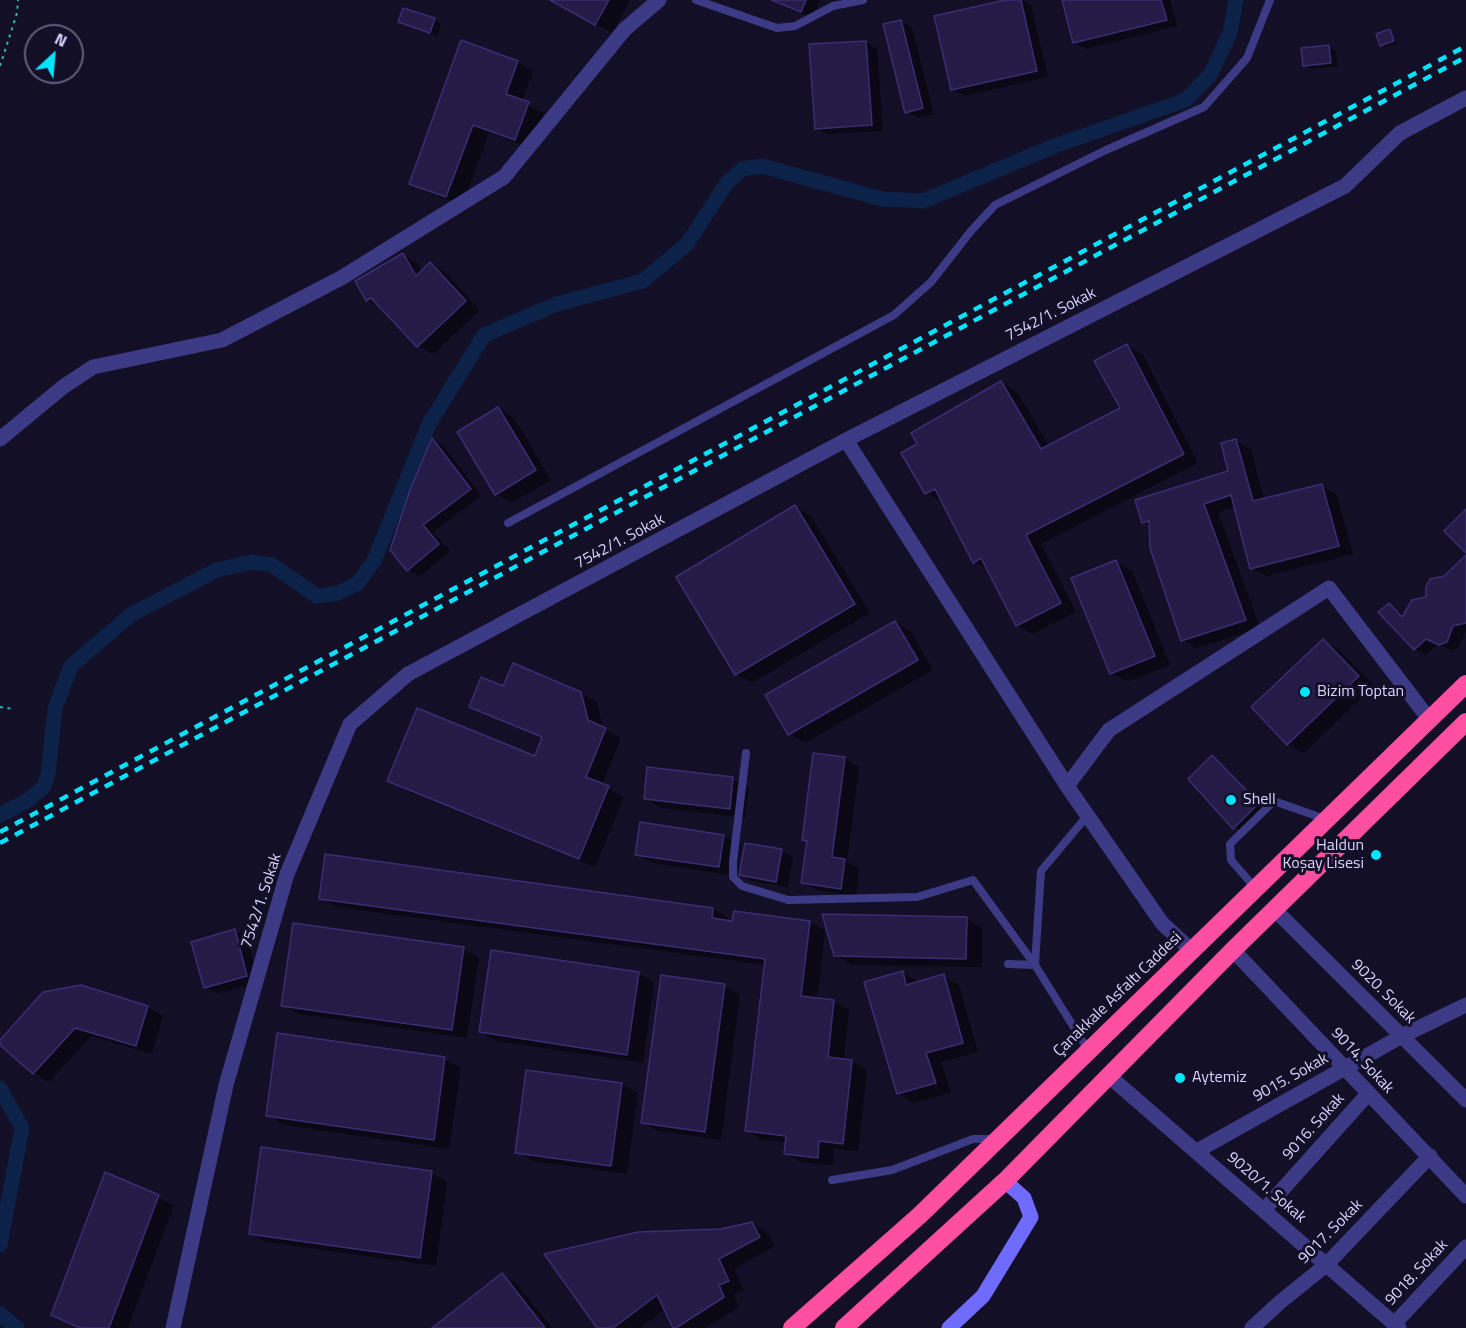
<!DOCTYPE html>
<html>
<head>
<meta charset="utf-8">
<style>
	body { margin:0 }
	#map { position:relative; width:1466px; height:1328px; overflow:hidden; background:#130f26; font-family:"Titillium Web",sans-serif }
	canvas { display:block }
	.north { position:absolute; left:24px; top:24px; width:60px; height:60px; box-sizing:border-box; background:#130f26; border:2px solid #625e7d; border-radius:50%; rotate:26deg; font-size:16px; font-weight:700; line-height:24px; text-align:center; color:#d9d4ff }
	.north::after { content:''; display:block; margin:auto; width:21px; height:27px; background:#00e5ff; clip-path:polygon(50% 0,100% 100%,50% 72%,0 100%) }
</style>
</head>
<body>
<div id="map">
<canvas width="1466" height="1328"></canvas>
<div class="north">N</div>
</div>
<script>
const ctx = document.querySelector('canvas').getContext('2d');
ctx.lineJoin = 'round';
function fill(path, color) {
  ctx.fillStyle = color;
  ctx.fill(path, 'evenodd');
}
function poly(rows) {
  const path = new Path2D();
  for (const r of rows) {
    path.moveTo(r[0], r[1]);
    for (let i = 2; i < r.length; i += 2) path.lineTo(r[i], r[i + 1]);
  }
  return path;
}
function strokePath(path, color, width, dash) {
  ctx.strokeStyle = color;
  ctx.lineWidth = width;
  ctx.lineCap = dash ? 'butt' : 'round';
  ctx.setLineDash(dash || []);
  ctx.stroke(path);
}
function write(font, color, halo, rows, align = 'center') {
  ctx.font = font + ' "Titillium Web",sans-serif';
  ctx.lineWidth = 6;
  ctx.setLineDash([]);
  ctx.textBaseline = 'middle';
  ctx.strokeStyle = halo;
  ctx.fillStyle = color;
  for (const [text, x, y, turn = 0] of rows) {
    ctx.save();
    ctx.translate(x, y);
    ctx.rotate((+turn || 0) * Math.PI / 180);
    ctx.textAlign = isNaN(turn) ? turn : align;
    if (halo) ctx.strokeText(text, 0, 0);
    ctx.fillText(text, 0, 0);
    ctx.restore();
  }
}
const shadow = poly([
	[557,0,630,0,612,33,556,2],
	[767,0,820,0,813,18],
	[1012,0,1022,0,1031,5,1048,77,964,96,952,89],
	[1063,0,1170,0,1177,26,1086,49,1074,42],
	[434,20,441,24,437,36,399,21],
	[900,21,912,28,934,114,918,118,907,112],
	[1390,31,1397,43,1385,47,1381,45],
	[866,42,877,49,883,131,828,134,816,128],
	[1328,46,1336,51,1337,66,1312,69,1305,65],
	[517,62,533,71,522,102,544,113,531,148,489,133,462,205,426,192,411,183],
	[403,255,417,263,422,271,430,264,445,272,480,310,433,354,418,345,382,308,367,300],
	[1127,346,1143,355,1198,463,1041,544,1076,612,1033,634,1017,625,989,570,974,562,942,502,926,493,919,444,1001,382,1017,392,1049,446,1122,409],
	[498,409,514,418,551,480,512,503,496,494],
	[433,440,444,446,481,496,433,532,450,551,420,576,408,570],
	[1236,441,1251,449,1264,500,1322,486,1337,495,1353,554,1267,576,1252,568,1236,506,1218,512,1260,628,1197,648,1183,640,1150,526,1143,522,1230,472],
	[795,507,811,516,870,613,752,683,736,674],
	[1466,557,1466,631,1458,648,1451,650,1438,644,1426,655,1415,649,1381,612,1389,605,1404,615,1427,598],
	[1116,562,1132,571,1170,665,1127,682,1111,673],
	[895,622,911,632,933,670,805,743,789,733],
	[1323,641,1339,650,1374,686,1304,753,1288,744],
	[504,688,580,693,597,702,603,728,621,738,602,785,624,797,595,867,405,790,389,781,535,758,543,739,471,706],
	[1213,757,1263,806,1239,830,1234,827],
	[845,758,859,767,847,861,859,869,856,896,817,890,802,882,808,842,803,840],
	[649,769,733,779,749,788,745,818,661,808,645,798],
	[641,824,724,836,740,846,735,876,653,863,637,854],
	[781,850,793,857,788,887,753,881,741,874],
	[321,898,713,909,728,918,728,922,810,922,825,931,817,999,834,1001,849,1010,844,1060,852,1061,867,1070,858,1151,834,1149,833,1166,801,1162,786,1154,787,1142,762,1140,747,1131,766,965,336,907],
	[966,918,982,928,982,967,852,965,836,956],
	[235,931,247,937,258,982,217,994,206,987],
	[463,949,479,958,467,1038,299,1014,283,1005],
	[903,973,919,982,943,976,959,985,978,1052,941,1062,951,1092,914,1103,898,1093],
	[639,974,654,983,643,1063,496,1041,480,1032],
	[724,986,740,995,721,1140,658,1131,642,1122],
	[148,1007,163,1016,152,1054,91,1036,49,1082,34,1073,0,1043],
	[279,1035,445,1059,461,1068,449,1149,283,1125,267,1115],
	[622,1084,638,1093,627,1174,533,1161,517,1152],
	[432,1173,447,1182,436,1266,266,1242,250,1233],
	[105,1174,174,1205,128,1328,78,1328,52,1315],
	[752,1224,768,1233,775,1246,734,1269,744,1290,734,1294,739,1307,705,1328,674,1328,665,1309,641,1328,599,1328,721,1231],
	[502,1275,517,1284,552,1328,434,1328]
]);
const canal = poly([
	[0,815,27,801,44,787,48,775,55,708,71,666,132,614,217,570,252,562,272,565,317,596,338,593,357,584,374,561,429,424,484,335,557,304,643,281,687,244,726,184,742,169,762,166,882,199,923,201,1057,145,1186,100,1210,75,1230,33,1236,0],
	[0,1088,22,1128,0,1245],
	[0,1314,17,1328]
]);
const building = poly([
	[550,0,609,0,595,25,550,0],
	[771,0,806,0,801,12,771,0],
	[1005,0,1021,0,1037,71,951,90,934,16,1005,0],
	[1062,0,1161,0,1167,20,1073,43,1062,0],
	[403,8,435,18,430,33,398,22,403,8],
	[901,20,923,108,905,113,883,24,901,20],
	[1390,29,1394,41,1380,46,1376,34,1390,29],
	[461,40,518,61,506,94,529,102,515,140,473,125,446,197,409,184,461,40],
	[866,41,872,125,815,129,809,44,866,41],
	[1329,45,1331,63,1303,66,1301,48,1329,45],
	[403,253,416,276,430,262,466,301,417,347,371,298,366,301,355,281,403,253],
	[1127,344,1184,454,1026,535,1061,603,1016,626,981,558,973,563,935,489,925,494,901,453,917,444,911,433,1001,381,1041,449,1120,408,1094,361,1127,344],
	[498,407,536,470,495,495,457,432,498,407],
	[432,438,471,489,423,525,439,544,407,571,390,550,410,490,432,438],
	[1236,439,1253,501,1322,484,1339,546,1250,569,1231,495,1204,504,1246,620,1181,641,1150,548,1149,521,1142,523,1135,500,1228,471,1221,443,1236,439],
	[795,505,855,604,735,675,676,577,795,505],
	[1466,509,1466,553,1444,531,1466,509],
	[1466,555,1466,623,1453,626,1447,642,1439,645,1426,639,1414,650,1378,612,1389,603,1402,617,1412,600,1426,597,1426,587,1430,579,1444,576,1466,555],
	[1116,560,1155,656,1110,674,1071,578,1116,560],
	[895,621,918,660,788,735,765,695,895,621],
	[1323,639,1359,676,1287,745,1251,707,1323,639],
	[513,663,581,692,588,720,606,728,586,777,609,786,579,859,387,781,417,708,535,756,542,737,469,707,481,677,503,686,513,663],
	[813,753,845,757,832,857,845,859,841,889,801,883,807,841,802,840,813,753],
	[1212,755,1259,803,1233,829,1188,779,1212,755],
	[647,767,733,777,730,809,644,799,647,767],
	[640,822,724,835,719,867,635,855,640,822],
	[745,843,782,849,776,882,739,875,745,843],
	[325,854,713,908,712,918,732,921,734,911,810,921,801,996,834,1000,828,1057,852,1060,843,1144,819,1141,818,1158,784,1154,786,1136,745,1131,765,959,319,899,325,854],
	[822,914,967,917,966,959,834,956,822,914],
	[293,923,464,947,452,1030,281,1006,293,923],
	[235,929,247,976,204,988,191,942,235,929],
	[491,950,639,972,627,1055,479,1032,491,950],
	[903,971,906,985,944,974,963,1043,926,1053,936,1083,897,1094,864,982,903,971],
	[661,975,725,984,705,1132,641,1123,661,975],
	[81,985,148,1006,136,1046,75,1028,33,1074,0,1045,0,1040,43,992,81,985],
	[277,1033,445,1057,434,1140,266,1116,277,1033],
	[526,1070,622,1083,611,1166,515,1153,526,1070],
	[261,1147,432,1171,420,1258,249,1234,261,1147],
	[105,1172,159,1195,109,1328,80,1328,51,1315,105,1172],
	[752,1222,760,1237,719,1259,729,1281,719,1285,724,1297,676,1328,673,1328,657,1295,613,1328,597,1328,544,1254,638,1232,721,1229,752,1222],
	[502,1273,545,1328,432,1328,502,1273]
]);
const path = poly([
	[0,66,17,13,18,0],
	[0,707,13,709]
]);
const lane = poly([
	[696,0,777,28,795,26,833,6,863,0],
	[508,523,894,315,931,282,971,231,995,205,1106,150,1204,107,1247,58,1270,0],
	[746,753,733,862,733,877,742,886,788,900,917,897,973,880,1035,965,1088,1050],
	[1256,889,1231,860,1230,844,1274,801,1325,819],
	[1008,964,1035,965,1041,871,1087,816],
	[832,1180,892,1170,973,1139,994,1139]
]);
const street = poly([
	[0,439,63,387,93,367,222,340,341,278,504,177,625,29,659,0],
	[846,440,1067,786,1162,923,1192,951],
	[1067,786,1109,730,1329,588,1429,719],
	[1274,909,1466,1100],
	[1233,950,1466,1196],
	[1109,1076,1399,1328],
	[1197,1151,1402,1036,1466,1005],
	[1264,1210,1367,1095],
	[1394,1324,1466,1247],
	[173,1328,226,1085,287,874,350,724,408,674,846,440,1345,186,1400,133,1466,98],
	[1252,1328,1279,1303,1326,1265,1430,1156]
]);
const secondary = poly([
	[949,1328,983,1296,1031,1217,1024,1198,1005,1181]
]);
const highway = poly([
	[792,1328,920,1215,1466,684],
	[844,1328,1005,1181,1233,950,1466,722]
]);
const rail = poly([
	[0,832,1466,46],
	[0,843,1466,57]
]);
const markers = [
	[1305,692,6,"#00e5ff"],
	[1231,800,6,"#00e5ff"],
	[1376,855,6,"#00e5ff"],
	[1180,1078,6,"#00e5ff"]
];
const streetNames = [
	["7542/1. Sokak",1051,315,-27],
	["7542/1. Sokak",620,542,-28],
	["7542/1. Sokak",262,901,-72],
	["9020. Sokak",1383,992,45],
	["Çanakkale Asfaltı Caddesi",1118,995,-44],
	["9014. Sokak",1362,1061,47],
	["9015. Sokak",1291,1078,-29],
	["9016. Sokak",1314,1127,-48],
	["9020/1. Sokak",1266,1188,41],
	["9017. Sokak",1331,1232,-45],
	["9018. Sokak",1417,1273,-47]
];
const poiNames = [
	["Bizim Toptan",1317,692],
	["Shell",1243,800],
	["Haldun",1364,846,"right"],
	["Koşay Lisesi",1364,864,"right"],
	["Aytemiz",1192,1078]
];
fill(shadow, '#0007');
strokePath(canal, '#0c2248', 15);
fill(building, '#241b47');
strokePath(building, '#3b2d73', 1.5);
strokePath(path, '#2fb8b0', 2, [3, 4.5]);
strokePath(lane, '#3d3a85', 8);
strokePath(street, '#3d3a85', 15);
strokePath(secondary, '#6f6bff', 15);
strokePath(highway, '#ff4fa3', 18);
strokePath(rail, '#00e5ff', 4.5, [9, 8]);
for (const [x, y, r, color] of markers) {
  const dot = new Path2D();
  dot.arc(x, y, r, 0, 2 * Math.PI);
  ctx.fillStyle = color;
  ctx.fill(dot);
  strokePath(dot, '#130f26', 2);
}
write('16px', '#d9d4ff', '#130f26', streetNames);
write('16px', '#d9d4ff', '#130f26', poiNames, 'left');
</script>
</body>
</html>
